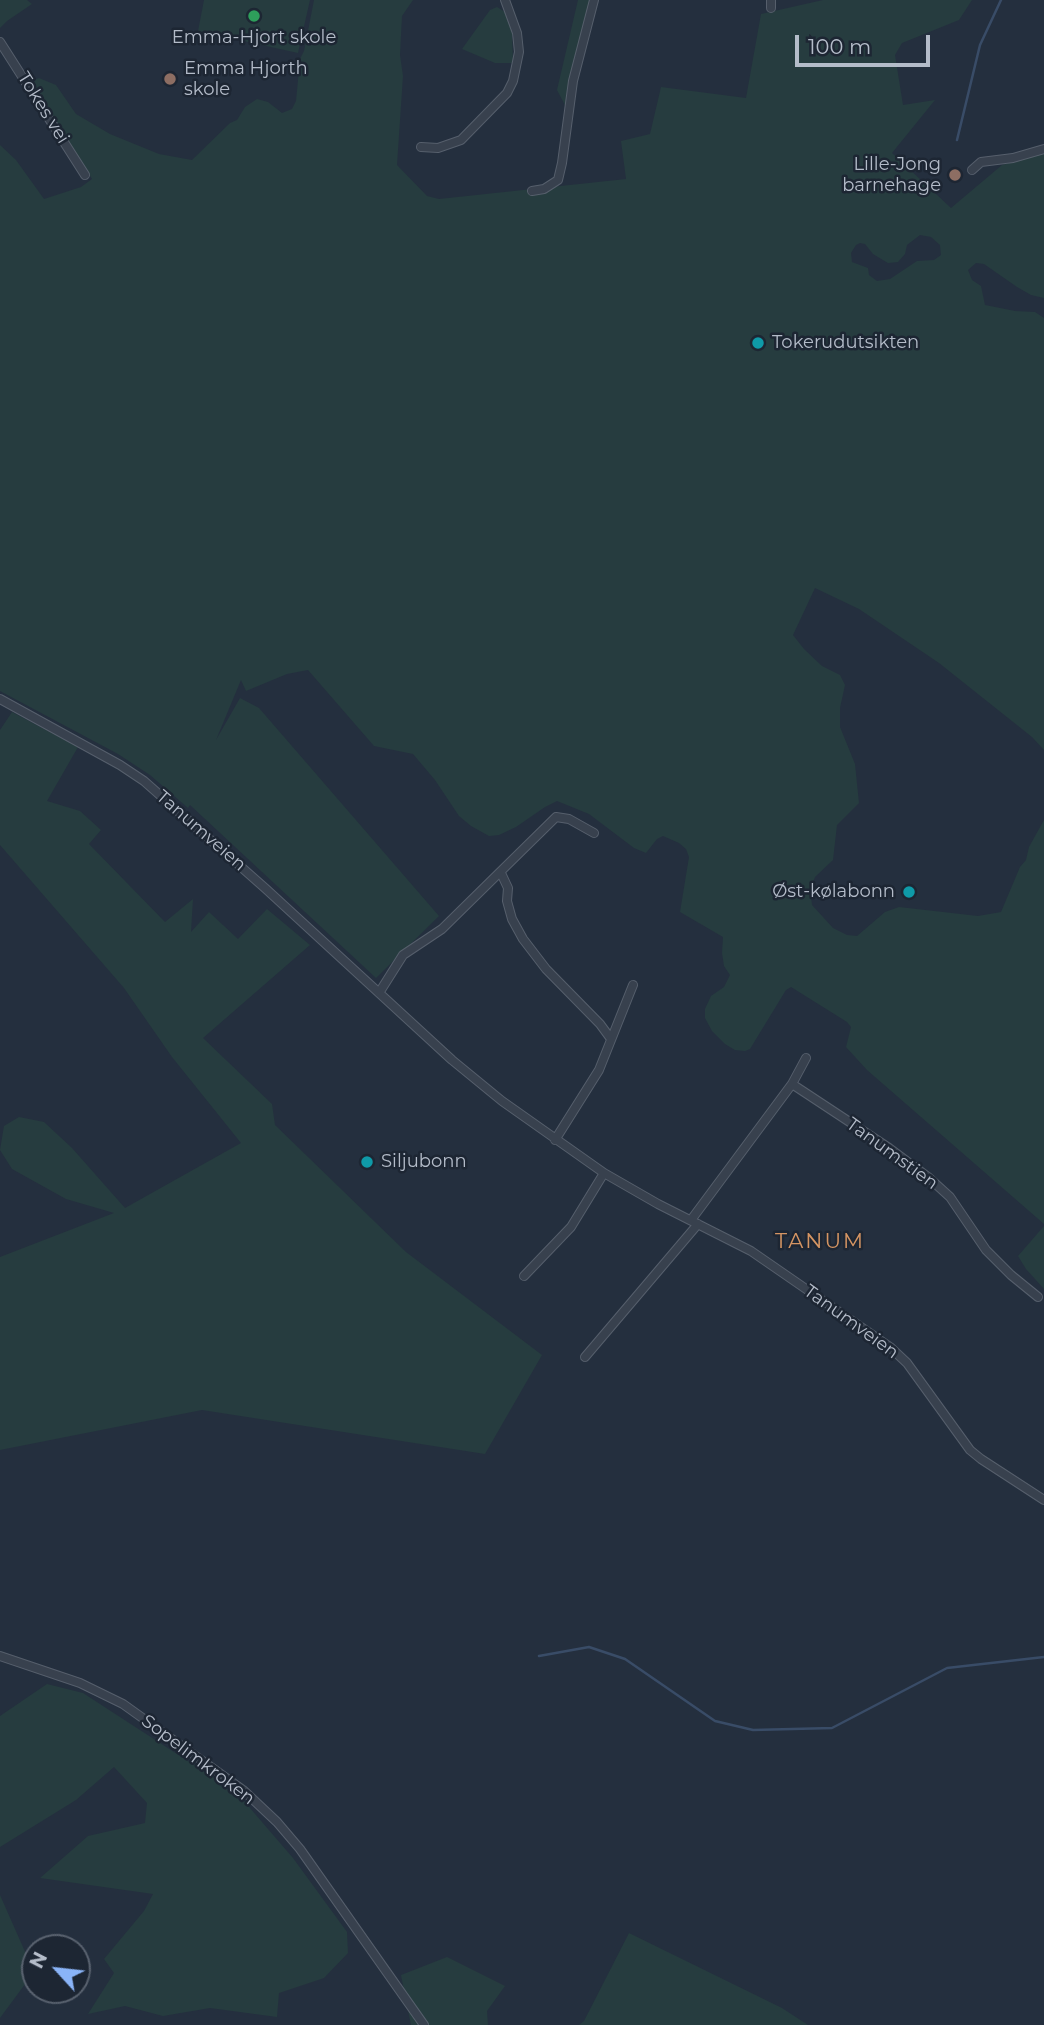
<!DOCTYPE html>
<html>
<head>
<meta charset="utf-8">
<style>
	body { margin:0 }
	#map { position:relative; width:1044px; height:2025px; overflow:hidden; background:#242f3e; font-family:Montserrat,sans-serif }
	canvas { display:block }
	.north { position:absolute; left:21px; top:1934px; width:70px; height:70px; box-sizing:border-box; background:#1d2633; border:2px solid #59626f; border-radius:50%; rotate:297deg; font-size:19px; font-weight:700; line-height:28px; text-align:center; color:#b4bcc9 }
	.north::after { content:''; display:block; margin:auto; width:24px; height:32px; background:#8ab4f8; clip-path:polygon(50% 0,100% 100%,50% 72%,0 100%) }
	.scale { position:absolute; left:795px; top:35px; width:135px; height:32px; box-sizing:border-box; border:4px solid #b4bcc9; border-top:0; padding-left:9px; font-size:21px; line-height:24px; white-space:nowrap; color:#b4bcc9; -webkit-text-stroke:5px #1d2633; paint-order:stroke }
</style>
</head>
<body>
<div id="map">
<canvas width="1044" height="2025"></canvas>
<div class="north">N</div>
<div class="scale">100 m</div>
</div>
<script>
const ctx = document.querySelector('canvas').getContext('2d');
ctx.lineJoin = 'round';
function fill(path, color) {
  ctx.fillStyle = color;
  ctx.fill(path, 'evenodd');
}
function poly(rows) {
  const path = new Path2D();
  for (const r of rows) {
    path.moveTo(r[0], r[1]);
    for (let i = 2; i < r.length; i += 2) path.lineTo(r[i], r[i + 1]);
  }
  return path;
}
function strokePath(path, color, width, dash) {
  ctx.strokeStyle = color;
  ctx.lineWidth = width;
  ctx.lineCap = dash ? 'butt' : 'round';
  ctx.setLineDash(dash || []);
  ctx.stroke(path);
}
function write(font, color, halo, rows, align = 'center') {
  ctx.font = font + ' Montserrat,sans-serif';
  ctx.lineWidth = 5;
  ctx.setLineDash([]);
  ctx.textBaseline = 'middle';
  ctx.strokeStyle = halo;
  ctx.fillStyle = color;
  for (const [text, x, y, turn = 0] of rows) {
    ctx.save();
    ctx.translate(x, y);
    ctx.rotate((+turn || 0) * Math.PI / 180);
    ctx.textAlign = isNaN(turn) ? turn : align;
    if (halo) ctx.strokeText(text, 0, 0);
    ctx.fillText(text, 0, 0);
    ctx.restore();
  }
}
const green = poly([
	[0,0,27,0,32,4,7,21,0,28],
	[204,0,310,0,298,53,198,31],
	[314,0,413,0,402,16,400,55,403,76,397,165,427,196,439,199,626,179,621,141,650,134,661,87,746,98,761,14,823,0,972,0,959,20,902,43,895,55,903,105,935,100,892,153,951,208,1002,165,1044,153,1044,298,1031,295,1017,287,984,264,976,263,968,270,972,280,981,286,985,305,1015,311,1035,312,1044,318,1044,750,1032,737,939,663,859,609,815,588,793,635,804,649,822,666,840,675,845,685,840,708,840,727,855,764,859,803,837,825,833,860,815,877,810,890,812,905,833,928,847,935,857,936,885,912,899,907,978,916,1001,912,1020,867,1026,860,1029,847,1044,820,1044,1224,867,1070,846,1047,851,1027,847,1022,791,987,786,990,750,1049,745,1051,735,1050,725,1044,712,1031,705,1018,705,1009,711,996,724,987,730,975,724,966,722,953,723,937,680,912,689,857,686,849,679,843,663,836,657,839,646,853,634,848,589,814,557,801,545,807,516,827,499,835,489,836,471,826,459,816,435,780,413,754,374,746,308,670,287,674,246,691,241,680,216,740,240,698,259,708,439,916,376,978,190,805,188,808,150,775,118,754,0,691,0,145,16,160,44,199,81,187,92,179,31,81,39,78,56,85,76,114,110,134,159,154,192,160,230,123,237,120,245,107,257,99,268,102,282,113,292,109,296,101,300,59,304,51],
	[920,235,931,237,940,245,941,255,934,260,917,261,890,279,877,281,869,275,868,268,852,262,851,253,856,245,860,243,865,244,873,254,888,263,898,262,905,254,907,245],
	[578,0,592,0,567,109,557,90],
	[497,7,505,12,512,33,513,63,495,63,462,49,490,10],
	[12,712,78,747,47,801,80,811,101,830,89,844,165,922,193,899,191,932,209,912,238,939,267,909,310,945,203,1038,272,1104,275,1125,406,1252,542,1355,485,1454,202,1410,0,1450,0,1257,114,1213,66,1199,12,1169,0,1150,4,1126,19,1117,44,1122,72,1148,125,1208,241,1143,172,1057,124,988,0,845,0,730],
	[1044,1226,1044,1289,1026,1269,1018,1256],
	[47,1684,83,1693,237,1793,293,1858,347,1932,348,1953,324,1978,279,1993,277,2017,210,2008,163,2016,125,2006,88,2014,114,1973,104,1959,144,1911,153,1894,40,1878,88,1836,145,1823,147,1803,114,1767,76,1800,0,1847,0,1716],
	[0,1895,34,1972,0,2018],
	[629,1933,782,2008,808,2025,579,2025,584,2021],
	[447,1957,505,1986,487,2011,488,2025,411,2025,401,1975]
]);
const stream = poly([
	[957,140,980,45,1001,0],
	[539,1656,589,1647,625,1659,715,1721,753,1730,832,1728,947,1668,1044,1657]
]);
const minor = poly([
	[771,0,771,8],
	[0,42,85,175],
	[421,147,438,148,461,140,507,93,513,81,519,52,517,33,505,0],
	[972,170,981,162,1013,158,1044,149],
	[532,191,544,189,558,180,562,163,573,81,594,0],
	[0,699,120,765,144,781,266,889,452,1060,502,1101,604,1173,658,1204,751,1251,890,1347,907,1363,970,1450,981,1459,1044,1500],
	[501,873,508,888,507,901,512,919,523,939,546,969,600,1024,611,1039],
	[379,993,403,955,442,929,556,817,569,819,594,833],
	[792,1084,889,1148,928,1177,950,1197,986,1250,1011,1275,1038,1297],
	[555,1140,599,1070,633,985],
	[691,1220,792,1084,806,1058],
	[524,1276,571,1227,604,1173],
	[585,1357,698,1224],
	[0,1656,80,1683,123,1704,243,1790,277,1822,300,1849,424,2025]
]);
const markers = [
	[254,16,7,"#2e9e5b"],
	[170,79,7,"#8d6e63"],
	[955,175,7,"#8d6e63"],
	[758,343,7,"#0f9aa8"],
	[909,892,7,"#0f9aa8"],
	[367,1162,7,"#0f9aa8"]
];
const poiNames = [
	["Emma-Hjort skole",254,38,"center"],
	["Emma Hjorth",184,69],
	["skole",184,90],
	["Lille-Jong",941,165,"right"],
	["barnehage",941,186,"right"],
	["Tokerudutsikten",772,343],
	["Øst-kølabonn",895,892,"right"],
	["Siljubonn",381,1162]
];
const streetNames = [
	["Tokes vei",43,108,58],
	["Tanumveien",201,831,41],
	["Tanumstien",892,1154,36],
	["Tanumveien",851,1322,36],
	["Sopelimkroken",198,1760,37]
];
const quarterNames = [
	["TANUM",820,1242]
];
fill(green, '#263c3f');
strokePath(stream, '#394c67', 2.5);
strokePath(minor, '#565f6c', 10);
strokePath(minor, '#38414e', 8);
for (const [x, y, r, color] of markers) {
  const dot = new Path2D();
  dot.arc(x, y, r, 0, 2 * Math.PI);
  ctx.fillStyle = color;
  ctx.fill(dot);
  strokePath(dot, '#1d2633', 2.5);
}
write('18px', '#b4bcc9', '#1d2633', poiNames, 'left');
write('18px', '#b4bcc9', '#1d2633', streetNames);
ctx.letterSpacing = '2px';
write('21px', '#d59563', '#1d2633', quarterNames);
ctx.letterSpacing = '0px';
</script>
</body>
</html>
